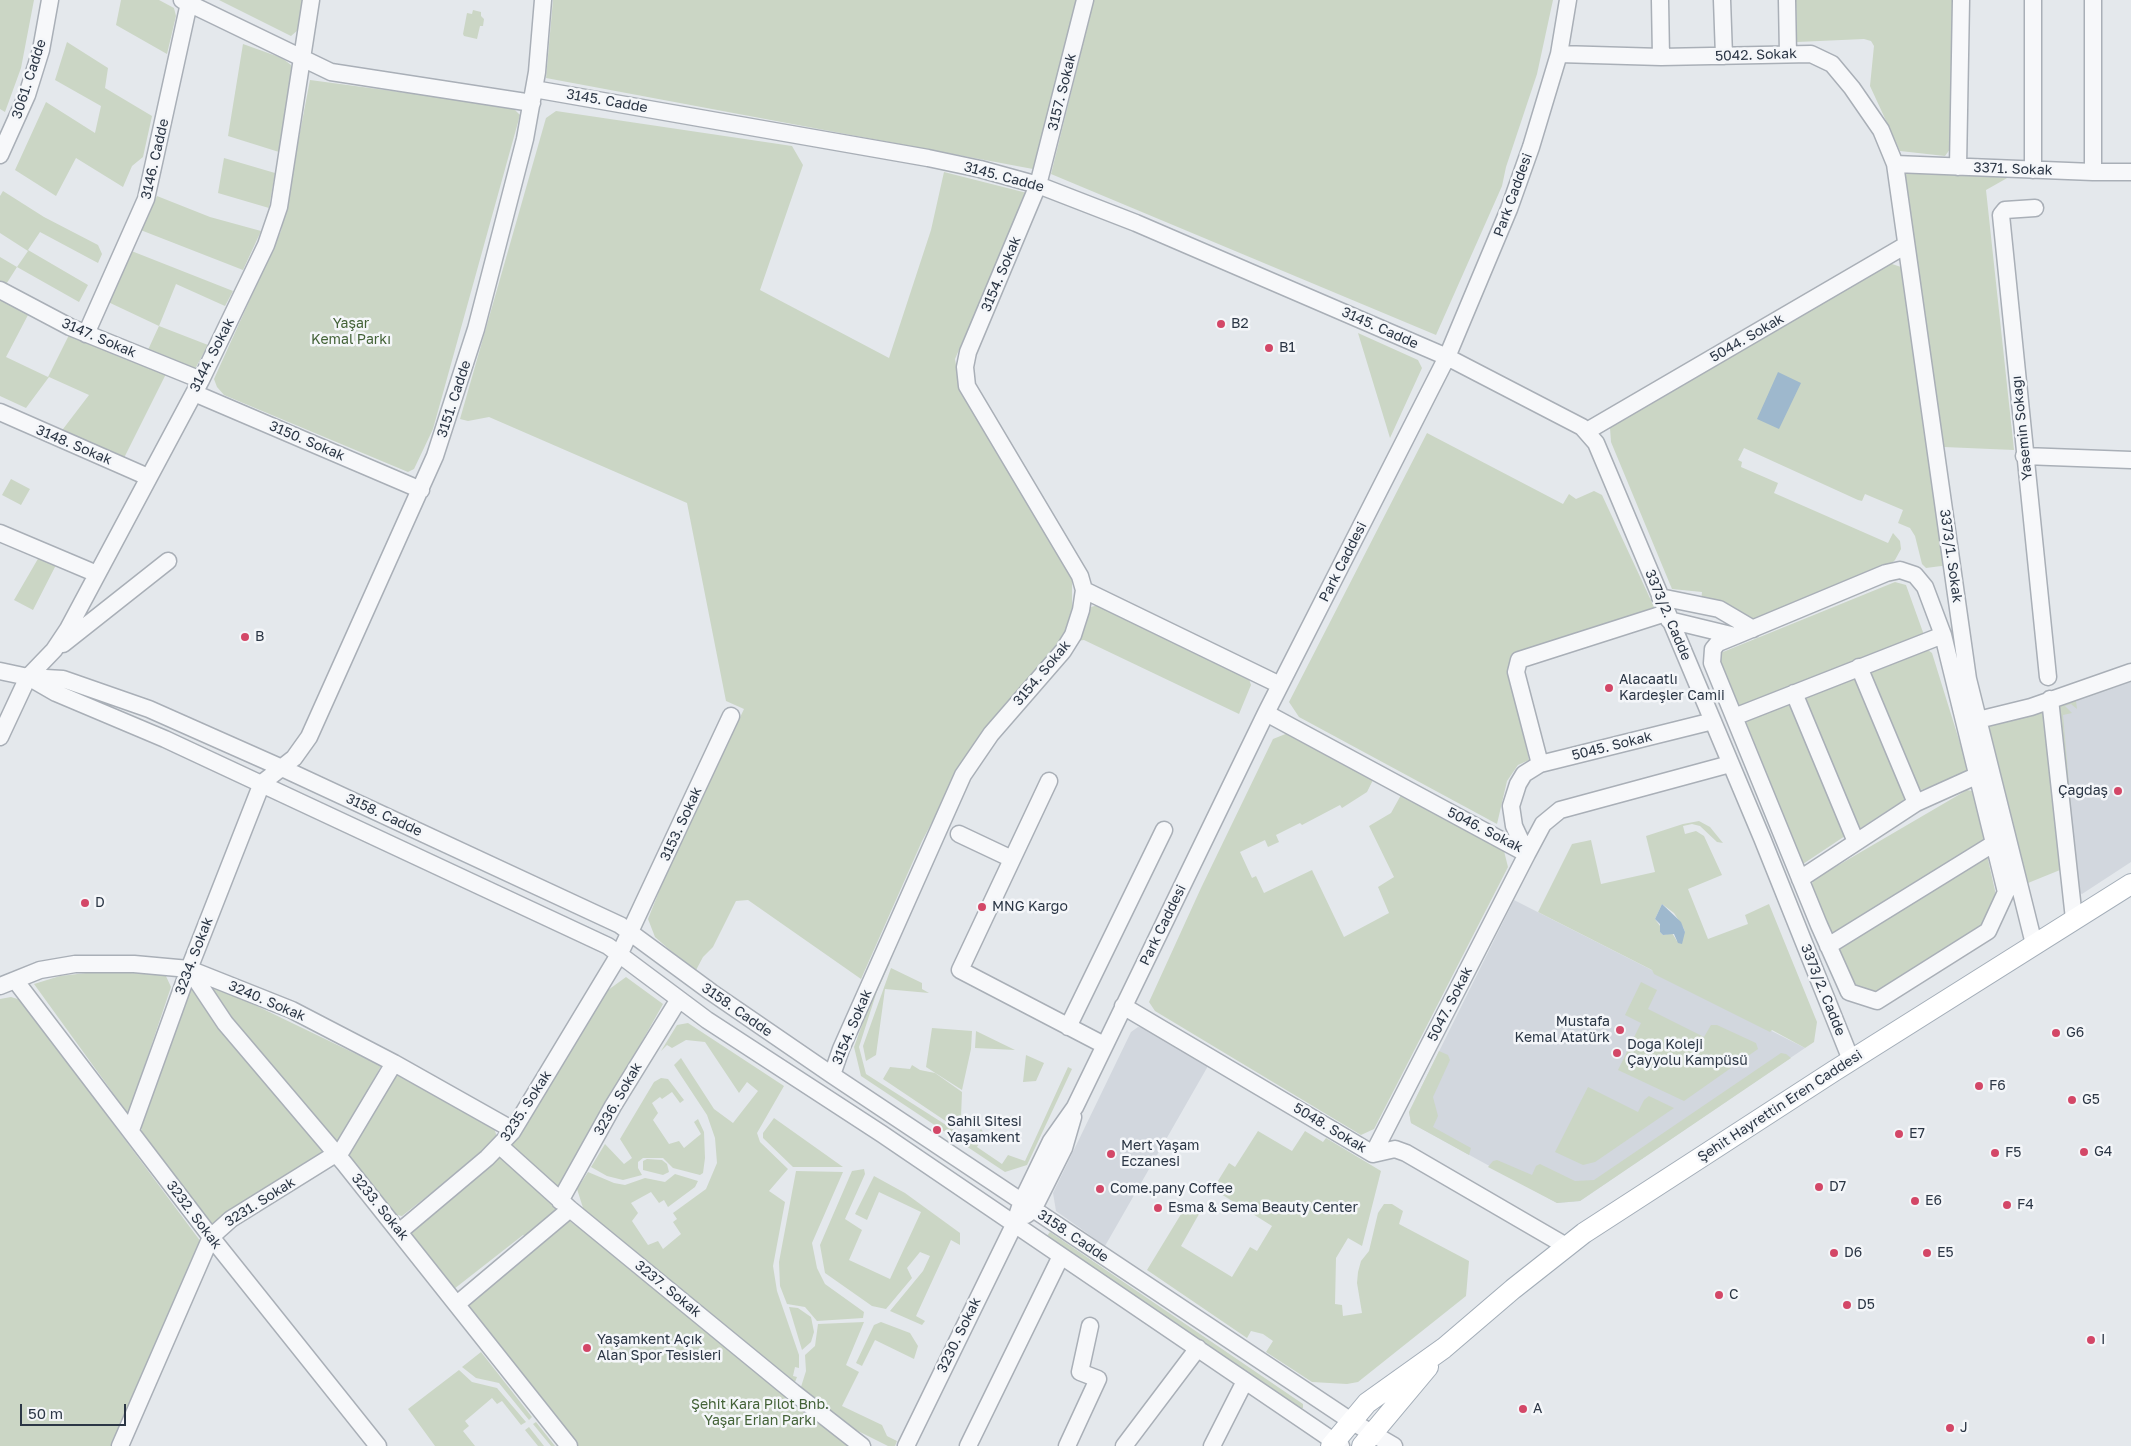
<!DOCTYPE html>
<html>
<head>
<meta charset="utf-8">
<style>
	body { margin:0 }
	#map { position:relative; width:2131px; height:1446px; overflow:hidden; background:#e4e8ec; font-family:"Golos Text",sans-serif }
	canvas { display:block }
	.scale { position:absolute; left:20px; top:1404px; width:106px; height:22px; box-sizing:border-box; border:2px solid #2b3645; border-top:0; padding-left:6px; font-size:15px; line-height:18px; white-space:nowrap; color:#2b3645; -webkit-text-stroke:4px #f4f6f9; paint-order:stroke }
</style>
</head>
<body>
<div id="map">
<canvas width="2131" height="1446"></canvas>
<div class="scale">50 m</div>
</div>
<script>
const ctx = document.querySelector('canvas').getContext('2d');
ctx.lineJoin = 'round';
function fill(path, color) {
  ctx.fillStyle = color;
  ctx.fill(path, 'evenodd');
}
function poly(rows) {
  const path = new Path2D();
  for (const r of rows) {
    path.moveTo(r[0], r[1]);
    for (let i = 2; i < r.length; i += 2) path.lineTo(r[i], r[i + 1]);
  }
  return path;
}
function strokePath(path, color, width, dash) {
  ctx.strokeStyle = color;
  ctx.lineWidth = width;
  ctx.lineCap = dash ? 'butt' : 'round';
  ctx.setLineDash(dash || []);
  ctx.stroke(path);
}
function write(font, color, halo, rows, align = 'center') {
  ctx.font = font + ' "Golos Text",sans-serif';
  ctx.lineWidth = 5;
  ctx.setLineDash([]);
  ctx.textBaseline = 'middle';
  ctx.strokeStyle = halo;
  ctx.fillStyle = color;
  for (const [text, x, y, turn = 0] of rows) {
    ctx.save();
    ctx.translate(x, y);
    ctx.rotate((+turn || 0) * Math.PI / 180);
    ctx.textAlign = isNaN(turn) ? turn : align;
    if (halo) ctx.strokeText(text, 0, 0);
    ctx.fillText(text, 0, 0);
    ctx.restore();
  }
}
const built = poly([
	[2131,680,2131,862,2082,894,2078,892,2077,877,2060,704],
	[1514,900,1805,1048,1580,1201,1557,1203,1411,1123,1409,1112],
	[1138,1027,1145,1028,1208,1066,1105,1246,1056,1211,1053,1193,1131,1032]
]);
const green = poly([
	[0,0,34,0,21,68,5,112,0,109],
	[121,0,159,0,174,8,176,16,167,54,116,25],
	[219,0,302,0,298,30,291,36],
	[553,0,1076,0,1033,169,546,78],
	[1094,0,1553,0,1537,74,1506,167,1502,186,1436,335,1051,174],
	[1796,0,1955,0,1953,145,1945,156,1900,151,1870,86,1874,46,1871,41,1864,39,1797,42],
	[473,10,481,12,481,16,484,19,483,26,480,26,477,39,464,36,463,34,467,13,472,14],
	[67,42,108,68,105,88,152,116,143,157,132,166,123,187,76,158,56,196,15,170,46,102,95,133,101,106,55,80],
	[243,44,282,58,291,65,292,72,279,152,228,136],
	[310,80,512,107,520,115,433,429,414,469,408,472,224,395,217,387,214,379,281,231],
	[556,111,792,146,803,165,760,290,889,358,931,230,944,172,1027,193,955,359,961,392,1072,578,1072,608,1064,634,1051,657,970,751,922,841,861,979,748,900,736,901,713,947,703,957,695,972,655,937,648,919,668,869,744,709,726,701,687,503,489,417,468,421,460,419,546,118],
	[224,158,275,173,269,208,218,193],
	[1905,173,2009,177,1986,190,2014,450,1944,447,1901,178],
	[3,191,44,217,98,245,102,254,98,263,40,232,28,250,88,285,79,302,17,267,5,286,0,283,0,257,17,267,28,251,0,233,0,196],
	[157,196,210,217,261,231,243,270,138,229],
	[129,250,233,291,225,306,176,284,159,326,208,345,195,369,147,352,159,326,106,301],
	[1889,263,1901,267,1949,565,1926,568,1922,564,1915,536,1910,528,1898,523,1903,510,1865,494,1862,501,1858,500,1744,448,1738,460,1742,462,1741,467,1778,483,1774,493,1888,543,1893,533,1900,541,1901,549,1895,560,1888,567,1749,621,1701,601,1702,592,1672,589,1611,442,1610,428,1616,418],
	[0,299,28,315,6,357,48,377,69,335,166,374,123,460,60,433,89,395,49,377,26,408,0,396],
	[1358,333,1418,360,1422,368,1390,438],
	[1427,433,1563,504,1569,494,1576,499,1594,491,1602,495,1655,609,1509,669,1529,760,1518,765,1507,781,1497,824,1299,717,1289,702],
	[11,479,30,489,21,505,2,495],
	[39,557,56,565,33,610,14,600],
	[1895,582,1906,585,1924,635,1742,707,1738,705,1718,654],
	[1098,605,1235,670,1249,679,1251,685,1239,714,1084,640,1076,641,1091,607],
	[1924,647,1932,653,1968,769,1965,774,1921,790,1915,787,1866,670],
	[2103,674,2110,689,2076,701,2077,709,2071,704,2065,706,2072,713,2063,715,2077,877,2060,870,2028,883,1980,711,2031,701],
	[1857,678,1905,795,1904,800,1856,831,1802,698],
	[1793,700,1848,834,1803,864,1746,722],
	[1288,733,1373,780,1367,792,1342,808,1340,805,1302,825,1300,823,1276,835,1279,842,1268,847,1265,840,1240,852,1252,878,1256,876,1264,893,1312,870,1344,937,1389,913,1378,887,1394,877,1369,826,1391,813,1401,795,1504,851,1508,867,1374,1129,1361,1135,1155,1011,1149,1002,1201,888,1273,739],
	[1967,790,1972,791,1985,835,1983,840,1834,933,1830,932,1812,884,1813,880],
	[1699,821,1710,827,1723,843,1717,842,1700,826,1692,824,1683,826,1685,834,1696,831,1704,836,1722,875,1688,889,1708,939,1748,924,1745,915,1769,904,1817,1022,1814,1042,1805,1048,1772,1030,1770,1032,1654,974,1652,970,1538,912,1572,844,1591,840,1601,884,1655,872,1646,836,1683,824],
	[1662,904,1674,913,1683,927,1685,932,1677,941,1672,933,1663,935,1660,932,1660,926,1655,919],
	[1987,855,1996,895,1983,926,1875,995,1854,988,1838,950,1840,946],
	[887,962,890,963,877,991,859,1047,866,1074,968,1139,973,1138,981,1129,985,1134,977,1147,1002,1164,1008,1155,1025,1161,1068,1067,1072,1069,1027,1165,1005,1172,861,1076,854,1047,875,989],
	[891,968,922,983,922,989,929,993,885,989,876,1055,866,1061,863,1046],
	[95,972,165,974,171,987,129,1112,126,1111,34,984,60,976],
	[626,977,663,1004,561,1186,557,1187,511,1144,604,993],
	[190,980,203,980,381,1066,340,1141,334,1143,327,1155,211,1226,142,1133,141,1125],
	[1641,982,1657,990,1648,1009,1704,1037,1711,1025,1717,1025,1756,1043,1758,1049,1684,1101,1618,1070,1641,1023,1625,1015],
	[11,997,21,1000,201,1242,115,1446,0,1446,0,999],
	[688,1023,784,1086,757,1133,760,1142,788,1169,769,1191,785,1202,773,1266,777,1291,799,1355,799,1368,795,1367,793,1376,797,1377,795,1382,584,1211,577,1189,588,1172,614,1183,625,1185,645,1178,665,1182,675,1174,698,1181,695,1187,668,1207,664,1200,659,1203,651,1192,631,1203,638,1213,632,1221,648,1245,658,1241,663,1249,681,1234,673,1222,677,1219,673,1213,706,1189,717,1163,715,1138,707,1115,674,1065,681,1058,714,1109,733,1123,758,1091,747,1082,739,1093,705,1042,686,1040,672,1048,667,1045,661,1051,677,1025],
	[932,1028,972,1031,971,1049,962,1090,926,1067],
	[976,1031,1015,1050,975,1048],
	[1439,1051,1448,1055,1450,1060,1433,1097,1438,1116,1433,1127,1471,1148,1469,1155,1411,1123,1409,1112],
	[1781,1053,1786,1054,1791,1058,1580,1201,1557,1203,1488,1167,1493,1161,1497,1160,1532,1175,1536,1166,1540,1164,1575,1181,1594,1180],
	[1026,1055,1044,1063,1036,1081,1023,1082],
	[912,1065,920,1070,935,1073,962,1092,961,1117,956,1128,883,1079,890,1067,910,1069],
	[395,1073,494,1128,497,1137,482,1153,402,1216,397,1215,350,1157,349,1151],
	[661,1078,668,1079,684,1100,680,1103,672,1092,662,1099,660,1097,652,1103,658,1113,653,1120,669,1144,679,1141,684,1148,701,1134,694,1122,698,1119,704,1132,705,1158,703,1173,700,1175,673,1168,663,1158,643,1158,638,1162,638,1168,642,1175,623,1180,607,1176,591,1167,605,1144,624,1164,632,1158,620,1139,654,1082],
	[1588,1087,1638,1112,1644,1100,1649,1096,1674,1108,1595,1162,1583,1165,1555,1152],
	[1015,1116,1012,1128,991,1117],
	[774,1118,843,1167,793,1167,763,1138,763,1133],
	[1258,1131,1292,1151,1305,1131,1323,1142,1326,1138,1381,1171,1362,1246,1348,1238,1336,1258,1335,1304,1342,1305,1343,1316,1362,1313,1357,1283,1358,1272,1361,1261,1369,1251,1378,1213,1384,1204,1392,1204,1403,1211,1399,1224,1469,1261,1466,1296,1358,1382,1347,1384,1312,1382,1266,1352,1273,1341,1263,1334,1251,1331,1247,1338,1147,1270,1186,1206,1199,1214,1181,1246,1232,1277,1250,1247,1257,1251,1272,1226,1213,1189,1229,1163,1235,1167],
	[499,1156,556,1207,556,1213,526,1237,523,1235,454,1289,408,1229],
	[647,1159,662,1160,667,1164,669,1172,663,1175,643,1170,643,1161],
	[864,1169,865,1174,845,1219,862,1230,849,1260,890,1279,921,1212,879,1192,867,1220,855,1214,874,1176,905,1193,960,1233,960,1245,951,1240,916,1316,925,1321,922,1325,890,1311,923,1271,930,1256,920,1252,907,1268,912,1278,886,1309,872,1306,825,1273,820,1245,852,1171],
	[796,1171,843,1172,812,1243,817,1268,825,1284,864,1312,863,1318,817,1321,805,1307,787,1304,780,1286,779,1262],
	[567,1219,636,1270,853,1446,578,1446,465,1303],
	[1050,1232,1303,1404,1303,1408,1300,1409,1046,1237],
	[789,1307,798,1308,811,1317,814,1332,811,1342,802,1350],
	[864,1322,846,1365,859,1372,842,1406,882,1425,887,1436,897,1441,895,1446,888,1446,838,1421,801,1387,806,1371,805,1355,815,1346,818,1324],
	[881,1322,910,1333,918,1346,914,1359,875,1340,862,1366,856,1363,874,1325],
	[481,1352,532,1417,529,1420,499,1383,476,1378,462,1367],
	[459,1370,472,1382,497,1388,526,1422,521,1425,502,1401,497,1404,492,1398,465,1421,469,1426,463,1431,475,1446,435,1446,408,1409],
	[536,1422,555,1446,551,1446,533,1424],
	[529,1427,544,1446,538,1446,525,1430]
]);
const water = poly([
	[1778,372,1801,383,1779,429,1757,419],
	[1662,904,1681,922,1685,932,1682,944,1678,943,1674,934,1663,935,1660,932,1660,924,1655,919]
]);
const minor = poly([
	[182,0,331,72,532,103],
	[1660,0,1661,57],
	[1722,0,1724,56],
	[1787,0,1788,54],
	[2093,0,2093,172],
	[1559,54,1661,57,1811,54,1832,64,1852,88,1881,130,1895,164,1968,679,2034,944],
	[534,89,928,158,980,169,1038,185,1136,223,1447,357,1582,427,1596,443,1612,481,1762,838,1851,1060],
	[0,155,27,95,41,50,50,0],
	[1895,164,2093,172,2131,172],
	[1958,167,1961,0],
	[2033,170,2033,0],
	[2035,208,2005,210,2001,215,2048,677],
	[0,290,70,327,201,380],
	[86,334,146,199,189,3],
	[194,393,421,490],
	[0,412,148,477],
	[1587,431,1906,245],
	[2024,456,2131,460],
	[0,533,97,574],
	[1084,590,1280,685],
	[1660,597,1719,609,1753,629],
	[1669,620,1735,636,1886,573,1900,570,1915,575,1925,587,1943,635,2006,892,1988,931,1877,1001,1849,992,1819,925,1712,663,1713,649,1718,643,1735,636],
	[63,644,168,561],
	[1859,667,1916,803],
	[0,671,28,677,63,679,149,709,282,768,620,925,711,992,832,1075,1351,1421,1394,1446],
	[30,678,56,693,165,739,608,946,707,1020,882,1134,1341,1446],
	[1794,693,1856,842],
	[2050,699,2074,919],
	[1266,713,1527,854,1543,824,1560,810,1730,764],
	[1734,717,1943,635],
	[1978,720,2031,707,2131,672],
	[0,737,28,677,54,650,68,629,201,380,266,245,279,207,311,0],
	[1540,764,1516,672,1519,660,1666,613],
	[1049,781,960,970,1104,1045],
	[959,834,1012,859],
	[1800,879,1916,803,1976,776],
	[1828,946,1993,844],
	[189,969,225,1023,344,1163,569,1446],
	[15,980,211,1237,378,1446],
	[0,986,40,970,75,964,134,964,189,969,292,1010,394,1063,513,1130],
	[1123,1006,1373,1154,1395,1149,1406,1153,1566,1246],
	[1068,1027,1164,830],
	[832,1075,841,1049,963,775,991,734,1063,651,1073,635,1081,610,1084,590,1080,576,967,386,965,367,968,352,1038,185,1085,0],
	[131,1130,189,969,262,783,294,758,309,737,435,456,476,329,525,139,537,72,543,0],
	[500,1146,570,1209,793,1392,862,1446],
	[1373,1154,1527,854,1514,826,1511,806,1518,784,1524,774,1540,764,1713,721],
	[560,1201,613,1106,679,999],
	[1026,1215,1033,1210,1064,1148,1073,1117],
	[399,1232,487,1158,512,1132,620,953,731,716],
	[457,1304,570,1209],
	[120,1446,211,1237,231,1219,342,1150,394,1063],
	[906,1446,1014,1225,1022,1201,1051,1141,1075,1107,1266,713,1447,357,1509,209,1531,147,1559,54,1568,0],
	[968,1446,1061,1256],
	[1067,1446,1098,1379,1080,1372,1090,1326],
	[1124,1446,1198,1348],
	[1212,1446,1245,1381]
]);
const major = poly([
	[1331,1446,1367,1403,1444,1348,1513,1289,1584,1233,1834,1071,2131,884],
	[1362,1446,1428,1367]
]);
const markers = [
	[1221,324,5,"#d34767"],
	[1269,348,5,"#d34767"],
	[245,637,5,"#d34767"],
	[1609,688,5,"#d34767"],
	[2118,791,5,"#d34767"],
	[85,903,5,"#d34767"],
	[982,907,5,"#d34767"],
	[1620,1030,5,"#d34767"],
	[2056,1033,5,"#d34767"],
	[1617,1053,5,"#d34767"],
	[1979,1086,5,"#d34767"],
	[2072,1100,5,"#d34767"],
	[937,1130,5,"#d34767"],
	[1899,1134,5,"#d34767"],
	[2084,1152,5,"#d34767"],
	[1995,1153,5,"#d34767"],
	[1111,1154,5,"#d34767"],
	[1819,1187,5,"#d34767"],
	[1100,1189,5,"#d34767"],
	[1915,1201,5,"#d34767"],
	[2007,1205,5,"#d34767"],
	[1158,1208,5,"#d34767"],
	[1834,1253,5,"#d34767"],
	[1927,1253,5,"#d34767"],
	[1719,1295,5,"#d34767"],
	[1847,1305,5,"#d34767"],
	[2091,1340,5,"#d34767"],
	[587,1348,5,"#d34767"],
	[1523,1409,5,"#d34767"],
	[1950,1428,5,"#d34767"]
];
const streetNames = [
	["5042. Sokak",1756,55,-2],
	["3061. Cadde",29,79,-72],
	["3157. Sokak",1062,92,-76],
	["3145. Cadde",607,101,10],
	["3146. Cadde",155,159,-77],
	["3371. Sokak",2013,169,2],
	["3145. Cadde",1004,177,15],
	["Park Caddesi",1513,195,-70],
	["3154. Sokak",1001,274,-67],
	["3145. Cadde",1380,328,24],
	["3147. Sokak",99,338,23],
	["5044. Sokak",1747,338,-30],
	["3144. Sokak",212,355,-63],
	["3151. Cadde",454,399,-72],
	["Yasemin Sokağı",2022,428,-96],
	["3150. Sokak",307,441,23],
	["3148. Sokak",74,445,23],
	["3373/1. Sokak",1951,556,82],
	["Park Caddesi",1343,562,-63],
	["3373/2. Cadde",1668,615,67],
	["3154. Sokak",1042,673,-50],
	["5045. Sokak",1612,746,-14],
	["3158. Cadde",384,815,25],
	["3153. Sokak",681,824,-65],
	["5046. Sokak",1485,830,27],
	["Park Caddesi",1163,925,-64],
	["3234. Sokak",194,956,-69],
	["3373/2. Cadde",1823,990,68],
	["3240. Sokak",267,1001,23],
	["5047. Sokak",1450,1004,-63],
	["3158. Cadde",737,1010,35],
	["3154. Sokak",852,1027,-67],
	["3236. Sokak",618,1099,-60],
	["3235. Sokak",526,1106,-57],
	["Şehit Hayrettin Eren Caddesi",1780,1106,-33],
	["5048. Sokak",1330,1128,31],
	["3231. Sokak",260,1202,-32],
	["3233. Sokak",380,1207,51],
	["3232. Sokak",194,1215,53],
	["3158. Cadde",1073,1236,34],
	["3237. Sokak",668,1289,39],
	["3230. Sokak",959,1335,-64]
];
const parkNames = [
	["Yaşar",351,324],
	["Kemal Parkı",351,340],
	["Şehit Kara Pilot Bnb.",760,1405],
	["Yaşar Erian Parkı",760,1421]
];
const poiNames = [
	["B2",1231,324],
	["B1",1279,348],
	["B",255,637],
	["Alacaatlı",1619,680],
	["Kardeşler Camii",1619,696],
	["Çağdaş",2108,791,"right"],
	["D",95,903],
	["MNG Kargo",992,907],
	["Mustafa",1610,1022,"right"],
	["Kemal Atatürk",1610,1038,"right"],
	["G6",2066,1033],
	["Doğa Koleji",1627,1045],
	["Çayyolu Kampüsü",1627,1061],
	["F6",1989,1086],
	["G5",2082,1100],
	["Sahil Sitesi",947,1122],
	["Yaşamkent",947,1138],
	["E7",1909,1134],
	["Mert Yaşam",1121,1146],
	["Eczanesi",1121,1162],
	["G4",2094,1152],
	["F5",2005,1153],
	["D7",1829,1187],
	["Come.pany Coffee",1110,1189],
	["E6",1925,1201],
	["F4",2017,1205],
	["Esma & Sema Beauty Center",1168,1208],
	["D6",1844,1253],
	["E5",1937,1253],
	["C",1729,1295],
	["D5",1857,1305],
	["Yaşamkent Açık",597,1340],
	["Alan Spor Tesisleri",597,1356],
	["I",2101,1340],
	["A",1533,1409],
	["J",1960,1428]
];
fill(built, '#d2d7de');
fill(green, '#cbd6c5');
fill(water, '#9eb8cd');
strokePath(minor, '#a9afb7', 19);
strokePath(major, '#a3adb8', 22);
strokePath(minor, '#f7f8fa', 16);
strokePath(major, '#fff', 20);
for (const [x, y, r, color] of markers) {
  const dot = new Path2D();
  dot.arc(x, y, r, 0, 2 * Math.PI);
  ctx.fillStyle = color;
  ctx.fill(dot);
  strokePath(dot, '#f4f6f9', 2);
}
write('14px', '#2b3645', '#f4f6f9', streetNames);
write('14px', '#436237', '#f4f6f9', parkNames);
write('14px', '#2b3645', '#f4f6f9', poiNames, 'left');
</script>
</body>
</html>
